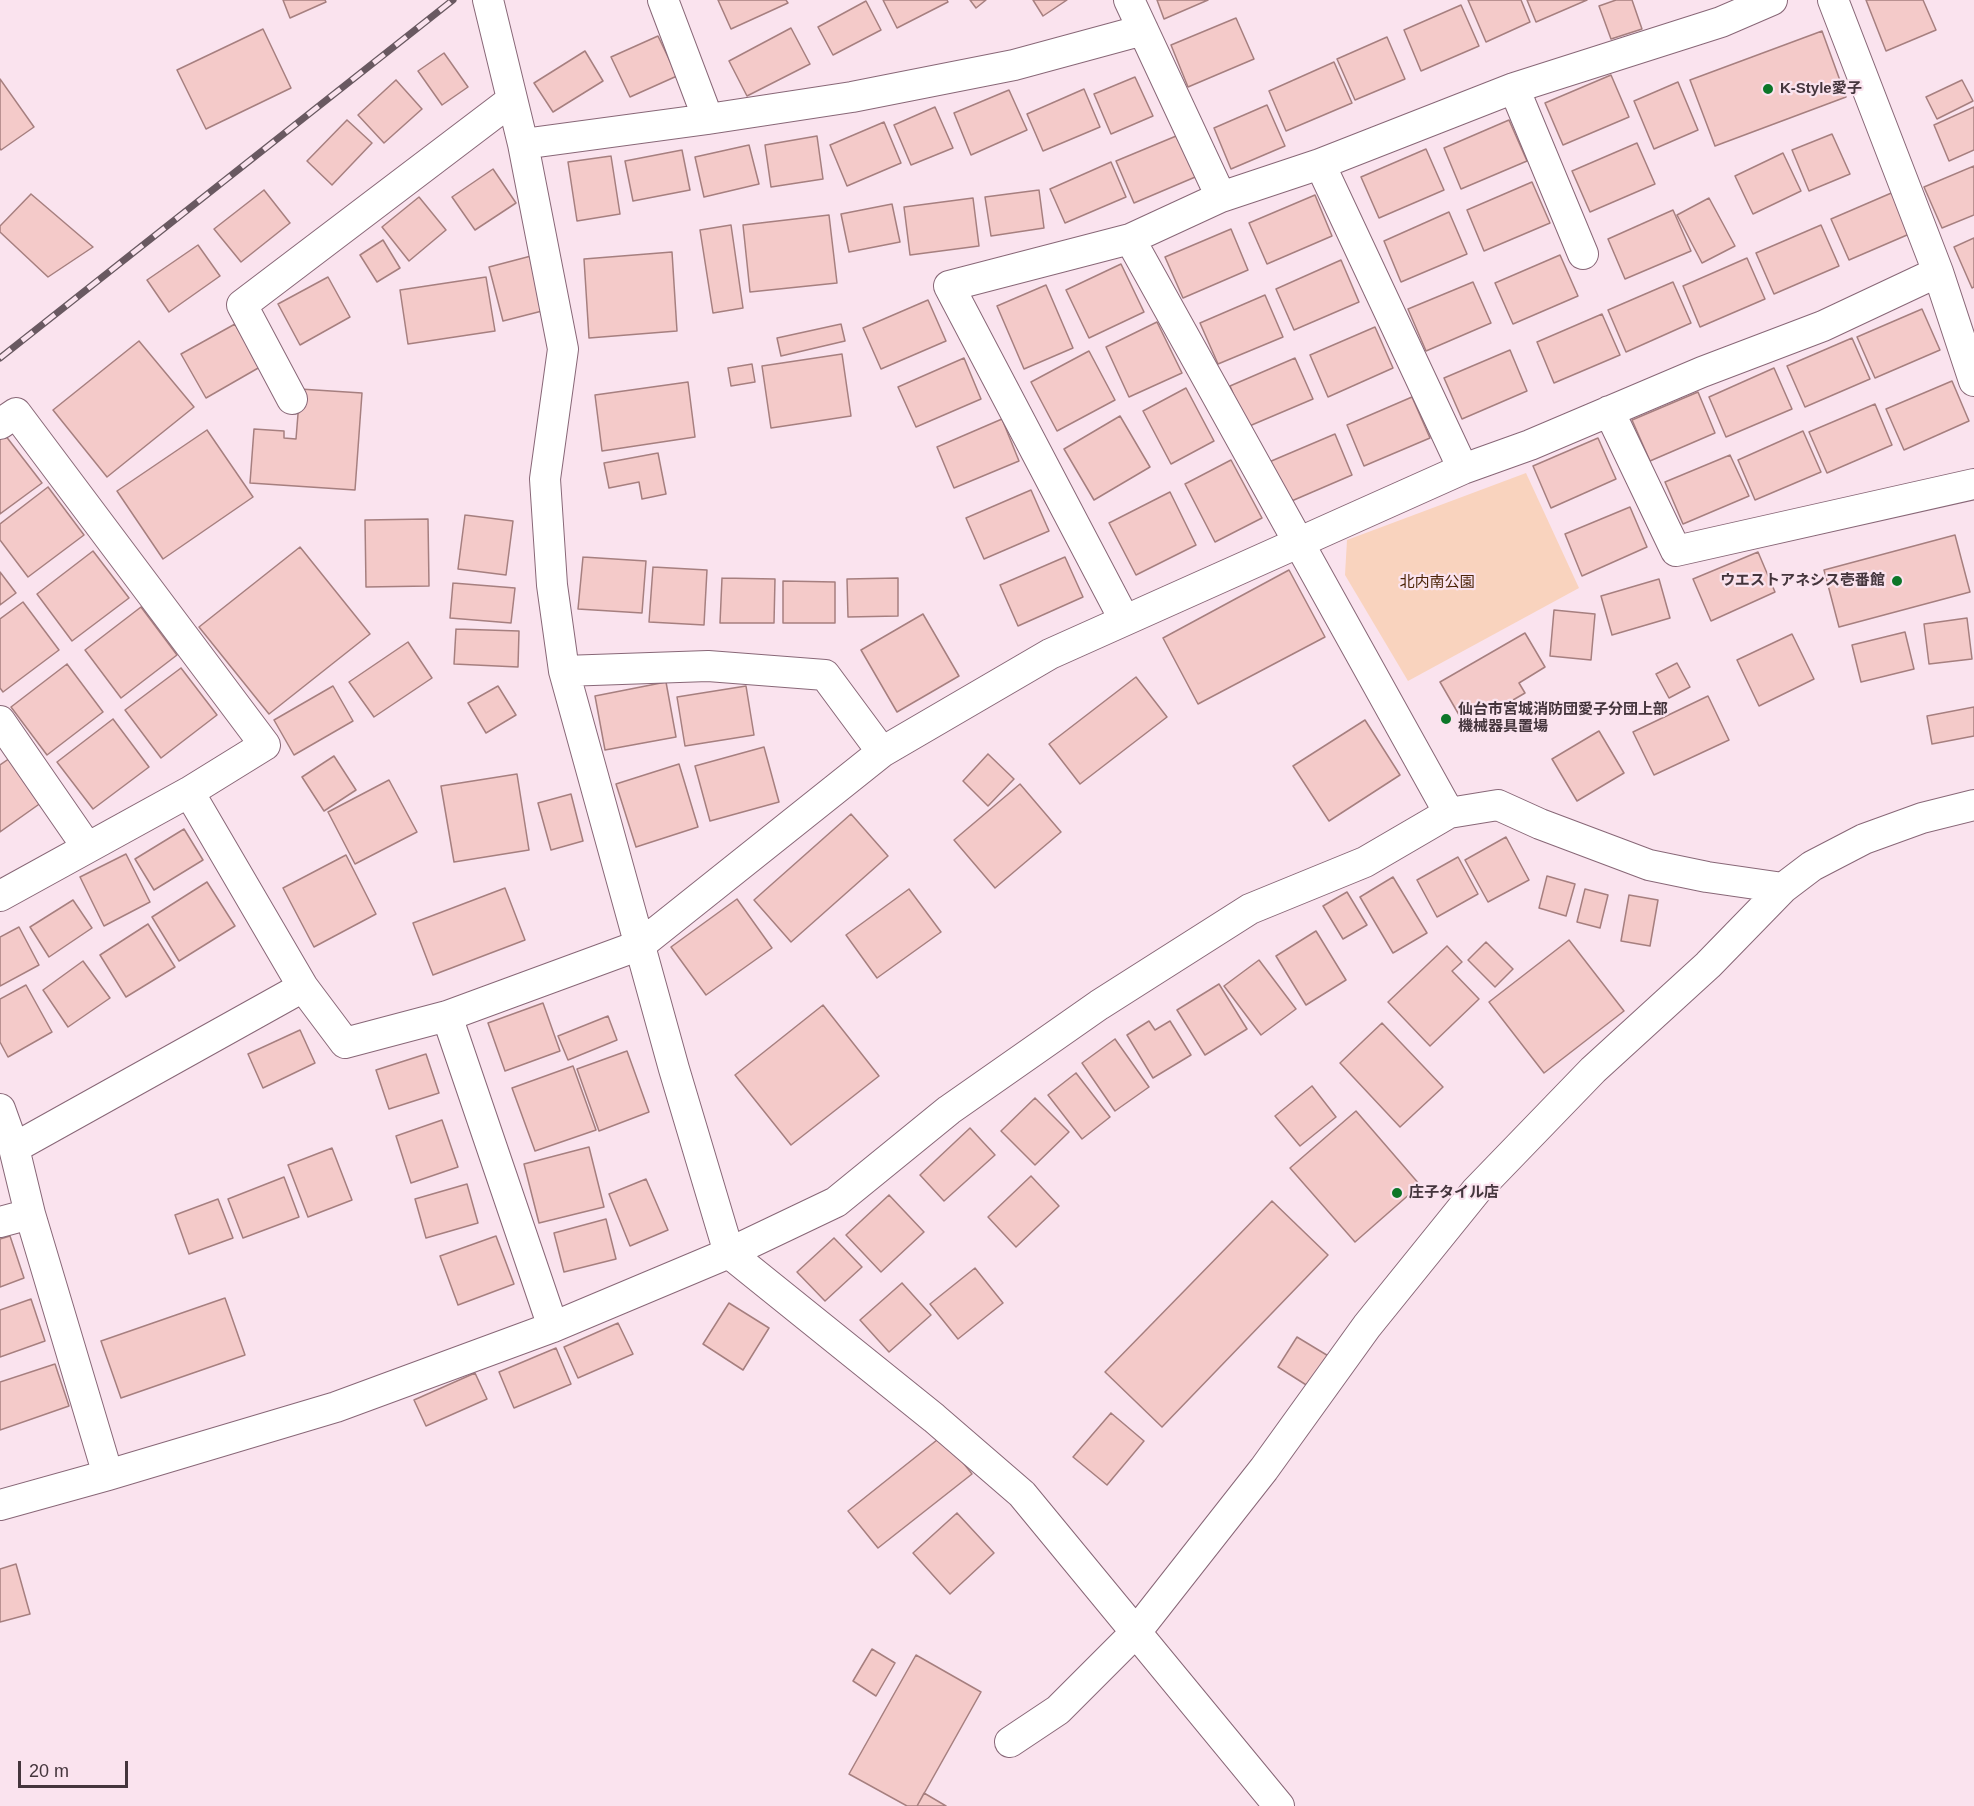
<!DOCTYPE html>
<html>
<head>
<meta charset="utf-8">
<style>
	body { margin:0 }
	#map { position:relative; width:1974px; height:1806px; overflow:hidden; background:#fae3ee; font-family:Helvetica,sans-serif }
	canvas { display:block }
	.scale { position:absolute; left:18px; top:1761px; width:110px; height:27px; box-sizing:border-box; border:3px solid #44353c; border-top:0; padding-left:8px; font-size:18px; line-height:21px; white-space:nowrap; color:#44353c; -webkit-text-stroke:4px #fae3ee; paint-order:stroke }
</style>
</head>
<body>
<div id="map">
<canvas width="1974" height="1806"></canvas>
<div class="scale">20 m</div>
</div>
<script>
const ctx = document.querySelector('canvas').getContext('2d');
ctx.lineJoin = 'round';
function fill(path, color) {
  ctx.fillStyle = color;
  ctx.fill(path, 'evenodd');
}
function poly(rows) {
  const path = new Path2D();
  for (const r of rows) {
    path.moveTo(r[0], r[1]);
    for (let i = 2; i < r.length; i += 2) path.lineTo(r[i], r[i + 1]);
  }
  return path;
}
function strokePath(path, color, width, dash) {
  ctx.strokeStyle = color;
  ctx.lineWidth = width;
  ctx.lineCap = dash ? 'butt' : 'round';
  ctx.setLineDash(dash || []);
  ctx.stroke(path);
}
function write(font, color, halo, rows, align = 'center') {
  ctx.font = font + ' Helvetica,"Noto Sans JP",sans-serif';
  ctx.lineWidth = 4.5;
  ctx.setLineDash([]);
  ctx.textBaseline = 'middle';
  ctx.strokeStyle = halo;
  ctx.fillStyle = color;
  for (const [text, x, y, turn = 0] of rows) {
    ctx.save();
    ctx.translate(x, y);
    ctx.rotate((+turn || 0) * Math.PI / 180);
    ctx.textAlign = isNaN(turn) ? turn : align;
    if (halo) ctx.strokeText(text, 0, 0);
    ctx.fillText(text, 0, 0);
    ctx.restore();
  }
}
const green = poly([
	[1526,473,1579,588,1408,681,1345,575,1347,540]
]);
const building = poly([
	[283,0,325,0,326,2,290,18,283,0],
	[718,0,786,0,788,3,731,29,718,0],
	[883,0,947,0,948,2,897,28,883,0],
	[970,0,986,0,976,8,970,0],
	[1033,0,1067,0,1043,16,1033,0],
	[1157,0,1208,0,1164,19,1157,0],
	[1468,0,1521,0,1530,22,1486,42,1468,0],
	[1527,0,1587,0,1536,22,1527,0],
	[1616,0,1632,0,1642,29,1611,39,1599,6,1616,0],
	[1866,0,1923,0,1936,30,1886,51,1866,0],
	[866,1,881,30,833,55,818,27,866,1],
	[1461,5,1479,46,1421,71,1404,30,1461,5],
	[1236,18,1254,59,1188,87,1171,45,1236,18],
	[791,28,810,64,747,96,729,61,791,28],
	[263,29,291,88,206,129,177,70,263,29],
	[1822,31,1846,97,1715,146,1690,80,1822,31],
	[658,36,677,76,630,97,611,57,658,36],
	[1387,37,1405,79,1355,100,1337,59,1387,37],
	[585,51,603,81,553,112,534,83,585,51],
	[444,53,468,87,442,105,418,71,444,53],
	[1334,62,1352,103,1286,131,1269,91,1334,62],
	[1611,75,1629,117,1563,145,1545,103,1611,75],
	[1135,77,1153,116,1111,134,1094,94,1135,77],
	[0,79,34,127,1,150,0,148,0,79],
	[396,80,422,109,384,143,358,115,396,80],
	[1962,80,1973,101,1937,119,1926,97,1962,80],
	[1678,82,1698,130,1654,149,1634,101,1678,82],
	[1084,89,1100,127,1043,151,1027,114,1084,89],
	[1009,90,1027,130,971,155,954,113,1009,90],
	[1267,105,1285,146,1231,169,1214,128,1267,105],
	[935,107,953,148,911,165,894,125,935,107],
	[1974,107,1974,150,1949,161,1934,125,1974,107],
	[347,120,372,143,332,185,307,161,347,120],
	[1509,120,1527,161,1461,189,1444,148,1509,120],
	[884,122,901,163,847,186,830,145,884,122],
	[1181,134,1200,175,1134,203,1116,161,1181,134],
	[1832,134,1850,174,1809,191,1792,150,1832,134],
	[817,136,823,179,771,187,765,145,817,136],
	[1637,143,1655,184,1590,212,1572,171,1637,143],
	[749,145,759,184,704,197,695,157,749,145],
	[1426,149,1444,190,1379,218,1361,177,1426,149],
	[682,150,690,190,633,201,625,161,682,150],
	[1783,153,1801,191,1753,214,1735,176,1783,153],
	[611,156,620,214,577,221,568,162,611,156],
	[1111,162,1126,197,1065,223,1050,189,1111,162],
	[1974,166,1974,215,1942,228,1924,187,1974,166],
	[493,169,516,203,475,230,452,197,493,169],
	[1532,182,1550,223,1484,251,1467,210,1532,182],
	[264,190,290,223,241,262,214,229,264,190],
	[1039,190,1044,228,991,236,985,197,1039,190],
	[1896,191,1914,232,1849,260,1831,219,1896,191],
	[31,194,93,247,48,277,0,232,0,226,31,194],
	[1315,195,1332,236,1267,264,1249,223,1315,195],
	[419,197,446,230,409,261,382,227,419,197],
	[973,198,979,246,910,255,904,207,973,198],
	[1709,198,1735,246,1702,263,1677,215,1709,198],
	[892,204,900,242,849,252,841,214,892,204],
	[1673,210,1691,251,1625,279,1608,239,1673,210],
	[1449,212,1467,254,1401,282,1384,241,1449,212],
	[829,215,837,283,750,292,743,225,829,215],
	[731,225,743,308,713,313,700,230,731,225],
	[1821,225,1839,266,1774,294,1756,253,1821,225],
	[1231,229,1248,270,1183,298,1165,257,1231,229],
	[1974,238,1974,287,1972,288,1954,247,1974,238],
	[383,240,400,268,377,282,360,255,383,240],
	[198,245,220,276,169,312,147,280,198,245],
	[672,252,677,331,589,338,584,259,672,252],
	[1560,255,1578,296,1513,324,1495,283,1560,255],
	[531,256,546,310,503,321,489,267,531,256],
	[1747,258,1765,299,1700,327,1683,286,1747,258],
	[1341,260,1359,302,1294,330,1276,289,1341,260],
	[1121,264,1144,312,1089,338,1066,290,1121,264],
	[328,277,350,317,300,345,278,304,328,277],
	[486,277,495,331,408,344,400,290,486,277],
	[1473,282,1491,323,1426,351,1408,309,1473,282],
	[1673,282,1691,323,1626,352,1608,310,1673,282],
	[1046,285,1073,348,1024,369,997,306,1046,285],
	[1265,295,1283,337,1218,364,1200,323,1265,295],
	[928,300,946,341,881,369,863,328,928,300],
	[1922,309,1940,350,1875,378,1857,337,1922,309],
	[1602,314,1620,355,1554,383,1537,342,1602,314],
	[1157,322,1182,373,1129,397,1106,347,1157,322],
	[235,324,260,367,206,398,181,354,235,324],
	[841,324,845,341,781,356,777,338,841,324],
	[1375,327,1393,368,1328,397,1310,355,1375,327],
	[1852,338,1870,379,1805,407,1787,366,1852,338],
	[139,341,194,407,107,477,53,410,139,341],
	[1510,350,1527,391,1462,419,1444,378,1510,350],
	[1089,351,1115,400,1057,431,1031,382,1089,351],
	[842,354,851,416,771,428,762,366,842,354],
	[964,358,981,399,916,427,898,387,964,358],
	[1295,358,1313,399,1247,427,1230,386,1295,358],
	[752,364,755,382,731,386,728,368,752,364],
	[1774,368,1792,409,1726,437,1709,397,1774,368],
	[1952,381,1969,421,1904,450,1886,409,1952,381],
	[688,382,695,437,602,451,595,395,688,382],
	[1186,388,1214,441,1171,464,1143,411,1186,388],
	[300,389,362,393,355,490,250,483,254,429,284,431,284,438,296,439,300,389],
	[1698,392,1715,433,1650,461,1632,420,1698,392],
	[1412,397,1430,438,1364,466,1347,425,1412,397],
	[1875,404,1892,445,1827,473,1809,432,1875,404],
	[1120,416,1150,467,1094,500,1064,449,1120,416],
	[1002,419,1019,461,954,488,937,447,1002,419],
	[207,430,253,497,163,559,117,491,207,430],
	[1803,431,1821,472,1755,500,1738,460,1803,431],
	[1335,434,1352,475,1287,503,1269,462,1335,434],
	[5,435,42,483,0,514,0,439,5,435],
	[1598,438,1616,479,1551,508,1533,466,1598,438],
	[658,453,666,494,642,499,639,482,609,488,604,463,658,453],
	[1730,455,1749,496,1683,524,1665,482,1730,455],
	[1231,460,1262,518,1215,542,1185,484,1231,460],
	[48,487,84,535,28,577,0,540,0,524,48,487],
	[1031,490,1049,531,984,559,966,518,1031,490],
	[1170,492,1196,545,1136,575,1109,523,1170,492],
	[1630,507,1647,547,1582,576,1565,534,1630,507],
	[465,515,513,521,506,575,458,569,465,515],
	[428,519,429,586,366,587,365,520,428,519],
	[1955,535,1970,592,1839,627,1824,570,1955,535],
	[300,547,370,634,269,714,199,627,300,547],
	[93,551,129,598,72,641,37,594,93,551],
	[1758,552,1775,592,1711,621,1693,579,1758,552],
	[583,557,646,561,642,613,578,609,583,557],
	[1065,557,1083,597,1018,626,1000,585,1065,557],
	[653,567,707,570,704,625,649,622,653,567],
	[1289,570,1325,637,1198,704,1163,638,1289,570],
	[0,572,16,593,0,605,0,572],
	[722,578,775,579,774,623,720,623,722,578],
	[898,578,898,616,848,617,847,579,898,578],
	[1659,579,1670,618,1612,635,1601,596,1659,579],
	[783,581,835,582,835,623,783,623,783,581],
	[453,583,515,588,511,623,450,618,453,583],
	[23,602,59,650,3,692,0,688,0,619,23,602],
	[141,607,177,655,121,698,85,650,141,607],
	[1554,610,1595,614,1591,660,1550,656,1554,610],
	[923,614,959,676,897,712,861,650,923,614],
	[1967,618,1972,659,1929,664,1924,624,1967,618],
	[456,629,519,631,518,667,454,664,456,629],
	[1905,632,1914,669,1861,682,1852,645,1905,632],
	[1525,633,1545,667,1519,683,1525,693,1489,714,1484,707,1462,720,1440,682,1525,633],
	[1792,634,1814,679,1759,706,1737,660,1792,634],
	[408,642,432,678,374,717,349,682,408,642],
	[1677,663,1690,687,1669,698,1656,674,1677,663],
	[67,664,103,712,47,755,11,707,67,664],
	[181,668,217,715,161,758,125,710,181,668],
	[1136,677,1167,717,1080,784,1049,744,1136,677],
	[666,682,676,737,605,750,595,696,666,682],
	[333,686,353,721,294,755,274,720,333,686],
	[498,686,516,715,486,733,468,703,498,686],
	[746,686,754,735,685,746,677,697,746,686],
	[1708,696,1729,740,1654,775,1633,732,1708,696],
	[1974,707,1974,736,1932,744,1927,716,1974,707],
	[113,719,149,767,93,809,57,762,113,719],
	[1365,720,1400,775,1329,821,1293,766,1365,720],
	[1599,731,1624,773,1577,801,1552,759,1599,731],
	[764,747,779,802,710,821,695,766,764,747],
	[988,754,1014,779,988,806,963,781,988,754],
	[13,756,45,800,0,832,0,765,13,756],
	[334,756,356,790,324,811,302,777,334,756],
	[679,764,698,827,636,847,616,784,679,764],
	[517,774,529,850,454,862,441,786,517,774],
	[389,780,417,832,355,864,328,812,389,780],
	[1020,784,1061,832,995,888,954,840,1020,784],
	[571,794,583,841,551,850,538,803,571,794],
	[851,814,888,856,791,942,754,900,851,814],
	[184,829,203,860,154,890,135,859,184,829],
	[1506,837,1529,880,1488,902,1465,860,1506,837],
	[126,854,150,902,104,926,80,877,126,854],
	[346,855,376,914,314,947,283,888,346,855],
	[1458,857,1478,894,1437,917,1417,880,1458,857],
	[1547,876,1575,884,1566,916,1539,908,1547,876],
	[1393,877,1427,933,1393,953,1360,897,1393,877],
	[207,882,235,926,179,961,152,917,207,882],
	[505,888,525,940,433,975,413,923,505,888],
	[909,889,941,932,877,978,846,935,909,889],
	[1585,889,1608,895,1600,928,1577,922,1585,889],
	[1347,892,1367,925,1343,939,1323,906,1347,892],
	[1629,895,1658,900,1650,946,1621,941,1629,895],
	[737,899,772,948,706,995,671,947,737,899],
	[73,900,92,928,49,957,30,927,73,900],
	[148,924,175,967,126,997,100,955,148,924],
	[19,927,39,965,0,986,0,937,19,927],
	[1316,931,1346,980,1306,1005,1276,956,1316,931],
	[1569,940,1624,1011,1544,1073,1489,1002,1569,940],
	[1486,942,1513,969,1495,987,1468,960,1486,942],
	[1447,946,1462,962,1452,971,1479,999,1430,1046,1388,1002,1447,946],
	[1259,960,1296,1009,1261,1035,1224,986,1259,960],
	[83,961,110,998,68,1027,43,990,83,961],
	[1219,984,1247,1029,1205,1055,1177,1010,1219,984],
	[26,985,52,1032,8,1057,0,1042,0,999,26,985],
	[543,1003,560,1051,505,1071,488,1023,543,1003],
	[823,1005,879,1076,791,1145,735,1075,823,1005],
	[608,1016,617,1040,568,1060,558,1036,608,1016],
	[1149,1021,1155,1030,1170,1021,1191,1055,1153,1078,1127,1035,1149,1021],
	[1382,1023,1443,1087,1400,1127,1340,1063,1382,1023],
	[300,1030,315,1063,263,1088,248,1054,300,1030],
	[1115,1039,1149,1087,1115,1111,1082,1063,1115,1039],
	[627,1051,649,1112,599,1131,577,1069,627,1051],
	[426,1054,439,1093,389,1109,376,1070,426,1054],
	[573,1066,596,1130,535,1151,512,1088,573,1066],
	[1076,1073,1110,1117,1082,1139,1048,1095,1076,1073],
	[1312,1086,1336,1117,1300,1146,1275,1116,1312,1086],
	[1035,1098,1069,1132,1035,1165,1001,1131,1035,1098],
	[1356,1111,1420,1185,1355,1242,1290,1168,1356,1111],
	[442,1120,458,1167,411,1183,396,1136,442,1120],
	[970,1128,995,1155,944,1201,920,1175,970,1128],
	[589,1147,604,1207,539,1223,524,1164,589,1147],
	[332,1148,352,1200,308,1217,288,1165,332,1148],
	[1031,1176,1059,1206,1016,1247,988,1217,1031,1176],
	[284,1177,299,1217,243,1238,228,1199,284,1177],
	[646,1179,668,1230,630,1246,609,1194,646,1179],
	[467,1184,478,1223,426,1238,415,1199,467,1184],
	[889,1195,924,1232,881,1272,846,1235,889,1195],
	[218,1199,233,1238,189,1254,175,1215,218,1199],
	[1272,1201,1328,1255,1162,1427,1105,1372,1272,1201],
	[606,1219,616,1259,564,1272,554,1233,606,1219],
	[10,1236,24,1278,0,1287,0,1239,10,1236],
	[496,1236,514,1284,458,1305,440,1256,496,1236],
	[834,1238,862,1267,825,1301,797,1272,834,1238],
	[975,1268,1003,1303,958,1339,930,1304,975,1268],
	[902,1283,931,1315,889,1352,860,1320,902,1283],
	[225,1298,245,1355,121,1398,101,1341,225,1298],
	[31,1299,45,1341,0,1357,0,1310,31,1299],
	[729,1303,769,1328,743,1370,703,1344,729,1303],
	[618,1323,633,1354,578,1378,564,1347,618,1323],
	[1297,1337,1330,1357,1311,1388,1278,1367,1297,1337],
	[556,1348,571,1384,514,1408,499,1372,556,1348],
	[55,1364,69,1406,0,1430,0,1382,55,1364],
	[475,1373,487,1399,426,1426,414,1400,475,1373],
	[1111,1413,1144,1441,1107,1485,1073,1457,1111,1413],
	[942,1436,972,1474,878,1548,848,1511,942,1436],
	[957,1513,994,1553,950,1594,913,1553,957,1513],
	[16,1564,30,1614,0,1622,0,1569,16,1564],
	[872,1649,895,1663,876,1696,853,1681,872,1649],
	[916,1655,981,1692,917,1806,907,1806,849,1774,916,1655],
	[924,1793,946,1806,917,1806,924,1793]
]);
const minor = poly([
	[488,0,523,144,563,349,545,479,552,585,564,671,674,1069,729,1253,934,1418,1022,1494,1279,1806],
	[663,0,708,119],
	[1129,0,1221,197],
	[1833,0,1938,272,1974,381],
	[1514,88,1583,254],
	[523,144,708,119,852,97,1014,65,1143,30],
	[1320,164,1463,469],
	[1130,239,1449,813],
	[292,399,242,305,512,100],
	[1609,411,1676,551,1974,484],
	[0,424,16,413,265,745,189,792,0,896],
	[1124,619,949,286,1130,239,1221,197,1320,164,1514,88,1721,22,1772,0],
	[564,671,708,666,825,675,882,752],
	[0,721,87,847],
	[189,792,303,987,345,1043,447,1016,640,945,882,752,1050,654,1463,469,1530,445,1702,372,1823,326,1938,272],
	[447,1016,553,1327],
	[0,1109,14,1148,30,1214,108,1475],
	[14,1148,303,987],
	[0,1222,30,1214],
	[0,1505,108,1475,336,1407,553,1327,729,1253,836,1202,949,1110,1099,1005,1250,909,1365,862,1449,813,1498,805,1540,824,1649,865,1707,877,1783,888],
	[1010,1742,1058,1710,1136,1632,1264,1469,1367,1326,1476,1191,1593,1070,1708,965,1783,888,1812,866,1864,839,1922,818,1974,805]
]);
const rail = poly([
	[0,358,453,0]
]);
const markers = [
	[1768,89,6,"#0c7628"],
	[1897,581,6,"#0c7628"],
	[1446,719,6,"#0c7628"],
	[1397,1193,6,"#0c7628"]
];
const poiNames = [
	["K-Style愛子",1780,89],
	["ウエストアネシス壱番館",1885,581,"right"],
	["仙台市宮城消防団愛子分団上部",1458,710],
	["機械器具置場",1458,727],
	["庄子タイル店",1409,1193]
];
const parkNames = [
	["北内南公園",1437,583]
];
fill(green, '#f9d3be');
fill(building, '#f4cac9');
strokePath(building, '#a67f7f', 1.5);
strokePath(minor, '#886777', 32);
strokePath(minor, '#fff', 30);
strokePath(rail, '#695961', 7);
strokePath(rail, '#fae3ee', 4.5, [14]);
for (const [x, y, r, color] of markers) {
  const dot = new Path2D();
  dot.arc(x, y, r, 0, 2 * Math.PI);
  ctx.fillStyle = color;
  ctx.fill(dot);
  strokePath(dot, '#fae3ee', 2);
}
write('bold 15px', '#44353c', '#fae3ee', poiNames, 'left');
write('15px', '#4c2407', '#fae3ee', parkNames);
</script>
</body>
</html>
